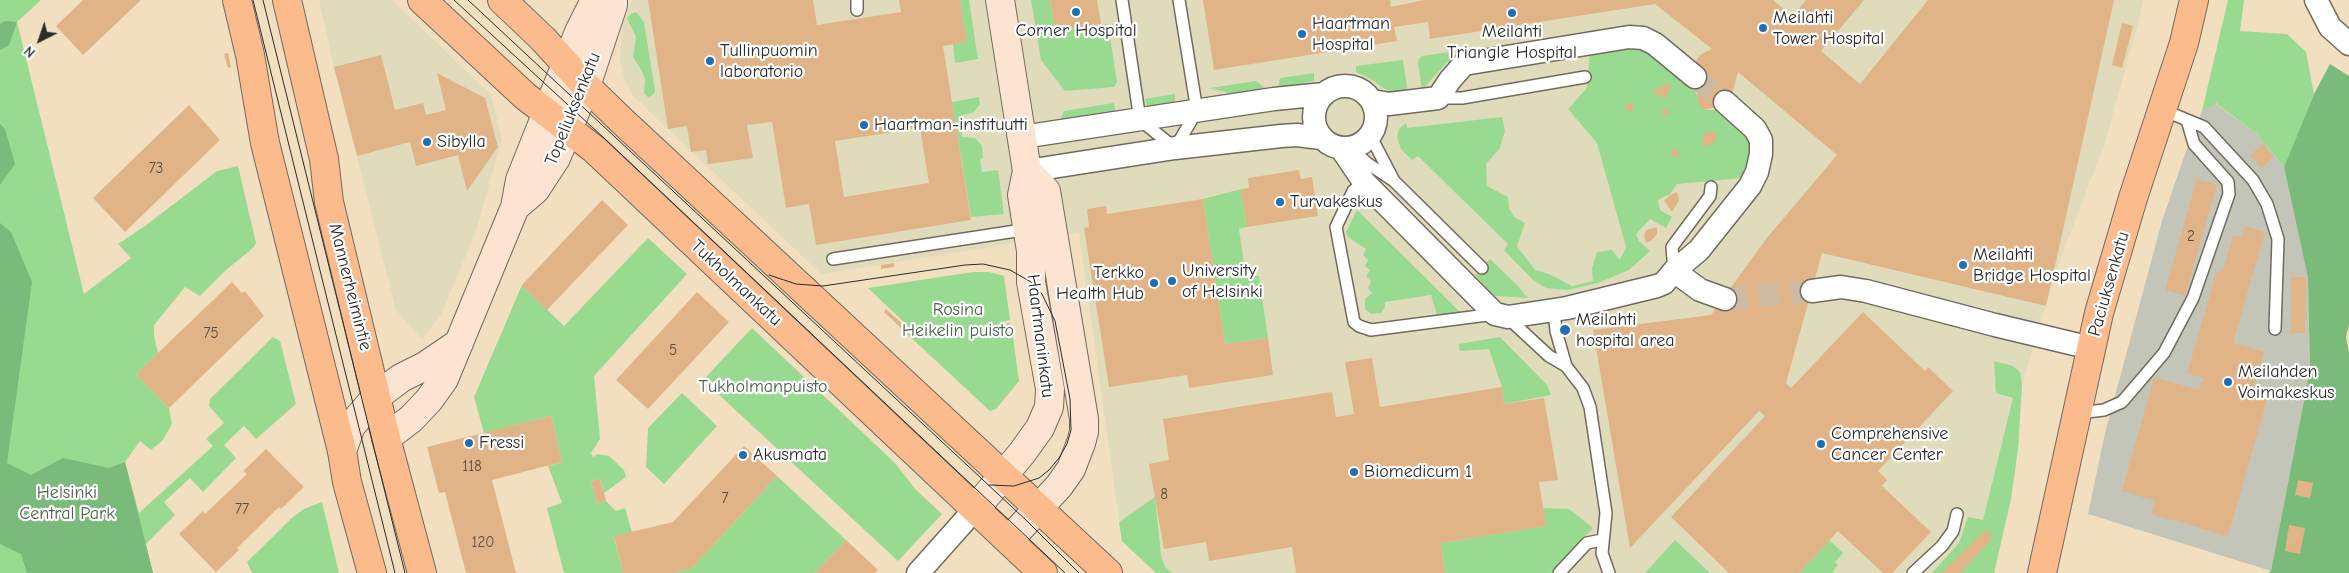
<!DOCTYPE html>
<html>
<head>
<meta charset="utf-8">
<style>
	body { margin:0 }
	#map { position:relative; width:2349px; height:573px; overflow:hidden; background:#f2dfc0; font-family:"Comic Neue",sans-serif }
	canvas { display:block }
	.north { position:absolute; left:15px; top:15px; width:50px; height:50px; -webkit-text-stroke:4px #fff; paint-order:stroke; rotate:221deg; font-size:14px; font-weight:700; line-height:20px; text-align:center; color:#2b2b2b }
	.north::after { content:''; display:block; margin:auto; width:18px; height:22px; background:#2b2b2b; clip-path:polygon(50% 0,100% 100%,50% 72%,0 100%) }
</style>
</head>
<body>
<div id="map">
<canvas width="2349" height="573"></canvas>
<div class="north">N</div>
</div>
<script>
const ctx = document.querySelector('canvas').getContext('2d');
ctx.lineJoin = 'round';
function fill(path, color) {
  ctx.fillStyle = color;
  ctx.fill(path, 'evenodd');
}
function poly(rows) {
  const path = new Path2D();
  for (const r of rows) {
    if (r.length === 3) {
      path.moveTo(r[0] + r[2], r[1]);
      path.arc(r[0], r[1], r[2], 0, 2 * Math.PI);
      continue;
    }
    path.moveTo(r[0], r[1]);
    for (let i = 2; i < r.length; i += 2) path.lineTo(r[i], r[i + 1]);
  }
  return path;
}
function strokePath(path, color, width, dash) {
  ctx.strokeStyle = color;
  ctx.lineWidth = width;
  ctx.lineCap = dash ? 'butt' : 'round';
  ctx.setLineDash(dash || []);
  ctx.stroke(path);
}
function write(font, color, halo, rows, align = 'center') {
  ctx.font = font + ' "Comic Neue",sans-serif';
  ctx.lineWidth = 4.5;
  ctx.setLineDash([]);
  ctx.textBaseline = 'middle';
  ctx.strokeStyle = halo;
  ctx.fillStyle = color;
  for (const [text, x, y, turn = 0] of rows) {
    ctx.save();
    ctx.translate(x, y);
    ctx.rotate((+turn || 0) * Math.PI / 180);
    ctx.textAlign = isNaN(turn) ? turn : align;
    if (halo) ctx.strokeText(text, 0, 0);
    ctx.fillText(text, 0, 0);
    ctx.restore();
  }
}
const built = poly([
	[319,0,392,0,491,95,502,139,476,231,442,313,422,340,396,310,334,67],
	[632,0,2143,0,2138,24,2105,143,2058,265,2022,385,2018,449,2011,499,1994,573,1156,573,1122,541,1079,233,821,274,633,96,624,78,620,62,622,23]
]);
const industrial = poly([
	[2215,103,2257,134,2284,167,2308,278,2310,369,2271,571,2088,514,2105,433,2162,221,2186,151,2202,111]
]);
const green = poly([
	[0,0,41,0,17,22,84,294,131,258,118,244,145,226,217,171,238,166,256,243,253,248,226,270,200,296,185,287,154,325,154,336,158,353,136,374,169,408,172,424,163,440,151,450,140,441,125,462,139,513,213,446,206,439,224,423,209,406,210,399,273,337,280,341,296,404,256,439,244,426,224,445,236,458,203,492,190,478,164,502,175,515,146,544,153,573,0,573],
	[960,0,969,0,978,59,955,63,953,44,967,42],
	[1031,0,1050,0,1055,31,1108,24,1117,82,1114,87,1065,91,1041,60],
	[2228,0,2244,0,2240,31,2287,34,2306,52,2314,94,2284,167,2257,134,2216,103,2202,111],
	[636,12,644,22,655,91,653,95,648,97,644,94,645,79,642,71,633,57,636,37,627,18,631,14],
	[1637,44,1692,85,1704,110,1722,110,1749,135,1755,149,1743,178,1677,184,1670,194,1658,200,1660,210,1672,217,1666,228,1650,219,1636,234,1639,241,1650,251,1629,270,1598,283,1568,290,1546,288,1533,280,1504,250,1508,244,1418,156,1412,160,1401,149,1397,137,1399,129,1406,123,1407,128,1502,117,1505,131,1500,148,1486,164,1487,186,1508,197,1509,208,1514,217,1525,223,1517,246,1535,270,1549,274,1572,286,1593,281,1592,268,1597,252,1612,250,1620,260,1626,247,1597,143,1568,109,1587,88,1590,51],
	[1457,51,1459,57,1446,63,1422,90,1418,63,1419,59,1422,56],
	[1403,60,1408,94,1391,93,1369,78,1356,72,1356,66],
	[1314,73,1314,81,1278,88,1280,78],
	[1256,81,1266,89,1233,94,1210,88],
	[1175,94,1175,100,1172,103,1150,107,1146,104,1145,99],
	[979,97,980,104,974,112,960,116,962,137,975,138,982,146,983,158,980,160,982,172,998,170,1004,214,971,217,952,102],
	[1114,103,1115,111,1060,120,1064,111],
	[1241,189,1247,227,1239,229,1246,277,1259,276,1268,338,1225,344,1203,199],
	[1357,210,1460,312,1437,315,1431,295,1385,302,1385,307,1381,313,1371,314,1365,309,1365,299,1372,293,1368,288,1371,281,1366,276,1370,270,1365,266,1368,260,1363,255,1366,249,1348,237,1346,232],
	[648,238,687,274,594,376,600,439,591,453,593,457,598,454,609,456,624,470,626,477,604,493,600,479,591,481,597,503,606,501,616,511,625,508,632,532,614,537,623,573,564,573,547,508,562,503,548,466,562,462,551,416,484,433,474,397,522,285,564,326],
	[1490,259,1517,285,1528,298,1495,296,1487,288,1475,275],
	[973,272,989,272,1004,276,1010,320,1004,321,1007,338,1013,337,1019,381,996,409,990,411,907,334,905,332,909,327,868,288],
	[752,328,895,463,916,490,942,514,898,561,703,380],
	[1500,337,1547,385,1551,395,1504,404,1502,387,1489,349,1460,351,1459,344],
	[1994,361,2013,366,2020,372,2022,385,2018,449,2011,499,1994,573,1932,573,1959,543,1968,517,1983,520,2013,398,1996,393],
	[682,393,717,426,664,484,646,467,648,428],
	[777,476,846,540,815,573,673,573,692,568],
	[1155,497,1161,555,1165,567,1172,573,1156,573,1122,541,1119,522],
	[322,502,339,573,252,573,247,562,293,517,304,509],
	[1543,508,1569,509,1593,528,1551,573,1445,573,1441,543,1546,526],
	[1675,540,1710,573,1645,573],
	[1829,540,1843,553,1835,562,1838,565,1833,571,1834,573,1799,573]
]);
const forest = poly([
	[5,21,17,22,9,45,0,50,0,24],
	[2330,64,2349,76,2349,324,2346,337,2349,353,2349,573,2268,573,2271,571,2310,369,2308,278,2284,167,2314,94],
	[0,124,5,129,15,164,0,185],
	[0,223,11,232,32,282,7,463,31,475,63,458,109,468,125,462,153,573,27,573,21,554,0,544]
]);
const building = poly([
	[83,0,141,0,83,55,56,26],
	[648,0,813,0,817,25,901,12,899,0,960,0,967,42,943,46,971,220,816,245,809,204,786,208,772,122,747,125,753,158,708,164,706,150,691,152,687,126,668,129],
	[920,128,929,183,844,197,835,141],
	[1050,0,1097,0,1101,24,1055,31],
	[1203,0,1390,0,1391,7,1424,0,1773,0,1792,16,1806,0,1864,0,1821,51,1860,84,1928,0,2114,0,2046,306,1822,253,1786,383,1791,388,1863,312,1925,371,1928,367,1953,391,1878,471,1887,480,1882,486,1931,532,1892,573,1883,573,1838,531,1799,573,1729,573,1671,517,1765,416,1759,411,1630,548,1593,330,1711,315,1766,239,1837,155,1738,72,1731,98,1717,107,1704,110,1699,105,1693,66,1700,55,1712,49,1655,4,1430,39,1428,22,1394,27,1397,41,1214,70],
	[2122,23,2133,26,2122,68,2112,65],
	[228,53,231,67,228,68,224,54],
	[381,55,395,110,423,103,426,115,446,110,437,73,485,98,498,147,467,191,458,155,416,166,410,142,357,156,334,67],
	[1668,83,1670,87,1666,98,1654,94,1655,90],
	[1630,107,4],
	[189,105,220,140,125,232,93,198],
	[1666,112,3.5],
	[1707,131,1714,132,1718,135,1715,141,1708,147,1703,145,1702,140],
	[2263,144,2274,157,2261,168,2250,155],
	[1675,153,4],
	[1299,170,1301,179,1312,177,1318,216,1247,227,1241,189,1249,188,1248,178],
	[2197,179,2217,185,2185,296,2165,290],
	[1677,192,1679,200,1672,212,1664,201,1670,195],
	[1203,199,1225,344,1268,338,1273,375,1189,388,1187,375,1109,387,1084,228,1089,227,1087,209,1106,206,1107,214],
	[602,200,628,225,547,310,522,285],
	[2245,226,2265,232,2233,343,2264,352,2254,385,2270,390,2228,536,2151,514,2155,501,2122,491,2154,377,2199,390,2203,378,2187,374,2216,273,2223,270,2233,235,2242,238],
	[1657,227,1657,234,1652,240,1646,243,1644,235,1646,230],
	[894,263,894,267,881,269,881,265],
	[2291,277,2306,277,2305,333,2291,333],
	[232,282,242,293,245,291,264,316,169,408,136,374],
	[697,292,729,322,648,409,616,380],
	[886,309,907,328,904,331,884,312],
	[1010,323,1012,337,1008,337,1006,324],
	[1372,358,1380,407,1502,387,1504,404,1544,398,1558,480,1539,482,1546,526,1441,543,1445,573,1296,573,1292,547,1209,561,1206,542,1164,549,1149,464,1169,460,1163,419,1332,392,1336,417,1354,414,1345,362],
	[551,416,562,462,492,480,516,573,466,573,445,492,439,493,427,447],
	[744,446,777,476,692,568,673,573,623,573,614,536,673,522],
	[266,449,304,487,281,509,279,507,237,548,239,550,216,572,179,534,203,511,205,514,247,474,243,471],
	[600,479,606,501,597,503,591,481],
	[2298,480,2313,483,2310,498,2295,495],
	[2289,525,2305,528,2300,554,2285,551],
	[1985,530,1991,533,1991,540,1960,573,1941,573],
	[846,540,878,570,875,573,815,573]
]);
const minorTunnel = poly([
	[1695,77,1725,102],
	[1725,299,1812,291]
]);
const service = poly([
	[1122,0,1140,120,1175,148,1197,111,1179,0],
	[857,10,857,0],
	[1438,98,1462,98,1585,77],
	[2163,110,2204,127,2253,180,2267,204,2278,239,2275,329],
	[1370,135,1393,179],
	[1351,148,1367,163,1394,181,1482,268],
	[1364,182,1353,191,1336,227,1354,322,1359,326,1371,330,1495,314],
	[833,259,1029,229],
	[1674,271,1672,247,1710,196,1711,187],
	[1554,310,1556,331,1566,366,1583,388,1590,407,1606,513,1602,553,1609,573],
	[1508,318,1549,356,1566,366],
	[2078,413,2104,410,2122,402,2164,353,2193,298,2229,194,2228,182,2194,144,2187,120],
	[1559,573,1587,543,1602,540],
	[1913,573,1942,546,1953,531,1957,514]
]);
const minor = poly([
	[2316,0,2330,27,2349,44],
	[1345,117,31],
	[1373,101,1389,104,1438,98,1450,80,1464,64,1629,37,1643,38,1655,44,1695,77],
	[1022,137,1274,99,1324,94],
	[1341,148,1364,182,1495,314,1508,317,1567,308,1657,286,1664,283,1674,271,1699,250,1750,186,1757,172,1761,154,1761,140,1755,129,1725,102],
	[1027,171,1175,148,1281,136,1297,135,1321,138],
	[1674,271,1700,290,1725,299],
	[1812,291,1841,287,1866,291,1995,325,2091,348],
	[918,573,976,508]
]);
const secondary = poly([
	[515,207,535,190,556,158,586,86,613,5,613,0],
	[386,438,411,419,429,400,444,379,515,207,520,180,579,32,595,0],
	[342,451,351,426,376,397,401,378,425,366,459,343],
	[976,508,1022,453,1040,428,1049,407,1050,389,1031,282,1031,251,1022,195,1027,171,1000,0],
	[1009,540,1059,486,1071,469,1081,443,1084,432,1084,419,1046,191,1027,171]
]);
const primary = poly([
	[237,0,250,55,265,143,342,451,347,482,372,573],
	[287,0,324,159,329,202,386,438,422,573],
	[422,0,525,96,594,149,1043,573],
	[502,0,543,39,586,86,620,119,1108,573],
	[2042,573,2099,313,2133,198,2184,43,2194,0]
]);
const tram = poly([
	[253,0,395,573],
	[263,0,405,573],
	[454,0,604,138,1065,573],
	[468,0,1027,521,1079,573],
	[769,275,796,284,823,286,965,265,983,264,1010,270,1031,282,1042,294,1055,321,1070,399,1071,430,1067,444,1059,458,1049,470,1039,478,1014,486,989,485]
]);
const markers = [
	[1076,12,5,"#1f6fb2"],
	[1512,13,5,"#1f6fb2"],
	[1763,28,5,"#1f6fb2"],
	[1302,34,5,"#1f6fb2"],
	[710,61,5,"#1f6fb2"],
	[864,125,5,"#1f6fb2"],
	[427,142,5,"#1f6fb2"],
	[1280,202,5,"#1f6fb2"],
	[1963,265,5,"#1f6fb2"],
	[1172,281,5,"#1f6fb2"],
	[1154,283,5,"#1f6fb2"],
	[1565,330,6,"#1f6fb2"],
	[2228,382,5,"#1f6fb2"],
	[469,443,5,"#1f6fb2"],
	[1821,444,5,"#1f6fb2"],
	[743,455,5,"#1f6fb2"],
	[1354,472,5,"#1f6fb2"]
];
const numberNames = [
	["73",156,169],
	["2",2191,237],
	["75",211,334],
	["5",673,351],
	["118",472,467],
	["8",1164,495],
	["7",725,499],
	["77",242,510],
	["120",483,543]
];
const poiNames = [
	["Meilahti",1773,18],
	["Tower Hospital",1773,39],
	["Haartman",1312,24],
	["Hospital",1312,45],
	["Corner Hospital",1076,31,"center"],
	["Meilahti",1512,32,"center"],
	["Triangle Hospital",1512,53,"center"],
	["Tullinpuomin",720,51],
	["laboratorio",720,72],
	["Haartman-instituutti",874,125],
	["Sibylla",437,142],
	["Turvakeskus",1290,202],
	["Meilahti",1973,255],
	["Bridge Hospital",1973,276],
	["University",1182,271],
	["of Helsinki",1182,292],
	["Terkko",1144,273,"right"],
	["Health Hub",1144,294,"right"],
	["Meilahti",1576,320],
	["hospital area",1576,341],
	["Meilahden",2238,372],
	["Voimakeskus",2238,393],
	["Comprehensive",1831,434],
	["Cancer Center",1831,455],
	["Fressi",479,443],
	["Akusmata",753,455],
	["Biomedicum 1",1364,472]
];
const streetNames = [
	["Topeliuksenkatu",573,109,-68],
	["Tukholmankatu",736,283,43],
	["Paciuksenkatu",2109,284,-74],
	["Mannerheimintie",350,287,76],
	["Haartmaninkatu",1040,336,83]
];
const parkNames = [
	["Rosina",958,310],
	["Heikelin puisto",958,331],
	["Tukholmanpuisto",763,387],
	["Helsinki",67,493],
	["Central Park",67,514]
];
fill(built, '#e0dcbb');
fill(industrial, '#c4c5b9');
fill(green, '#99da91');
fill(forest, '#7aba7b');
fill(building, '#e1b487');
strokePath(minorTunnel, '#cabba2', 22, [22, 11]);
strokePath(service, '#716a5f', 14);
strokePath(minor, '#716a5f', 25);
strokePath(secondary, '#716a5f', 30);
strokePath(primary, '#716a5f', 30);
strokePath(service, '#fff', 11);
strokePath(minor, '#fff', 22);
strokePath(secondary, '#fde4d1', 28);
strokePath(primary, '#fbbb8d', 28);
strokePath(tram, '#2b2b2b', 1);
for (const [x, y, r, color] of markers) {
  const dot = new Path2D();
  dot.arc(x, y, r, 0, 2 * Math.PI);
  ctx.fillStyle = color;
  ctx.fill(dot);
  strokePath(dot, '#fff', 2);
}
write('15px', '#584d42', null, numberNames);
write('18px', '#2b2b2b', '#fff', poiNames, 'left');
write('18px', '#2b2b2b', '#fff', streetNames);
write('18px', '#4c604a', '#fff', parkNames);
</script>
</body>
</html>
